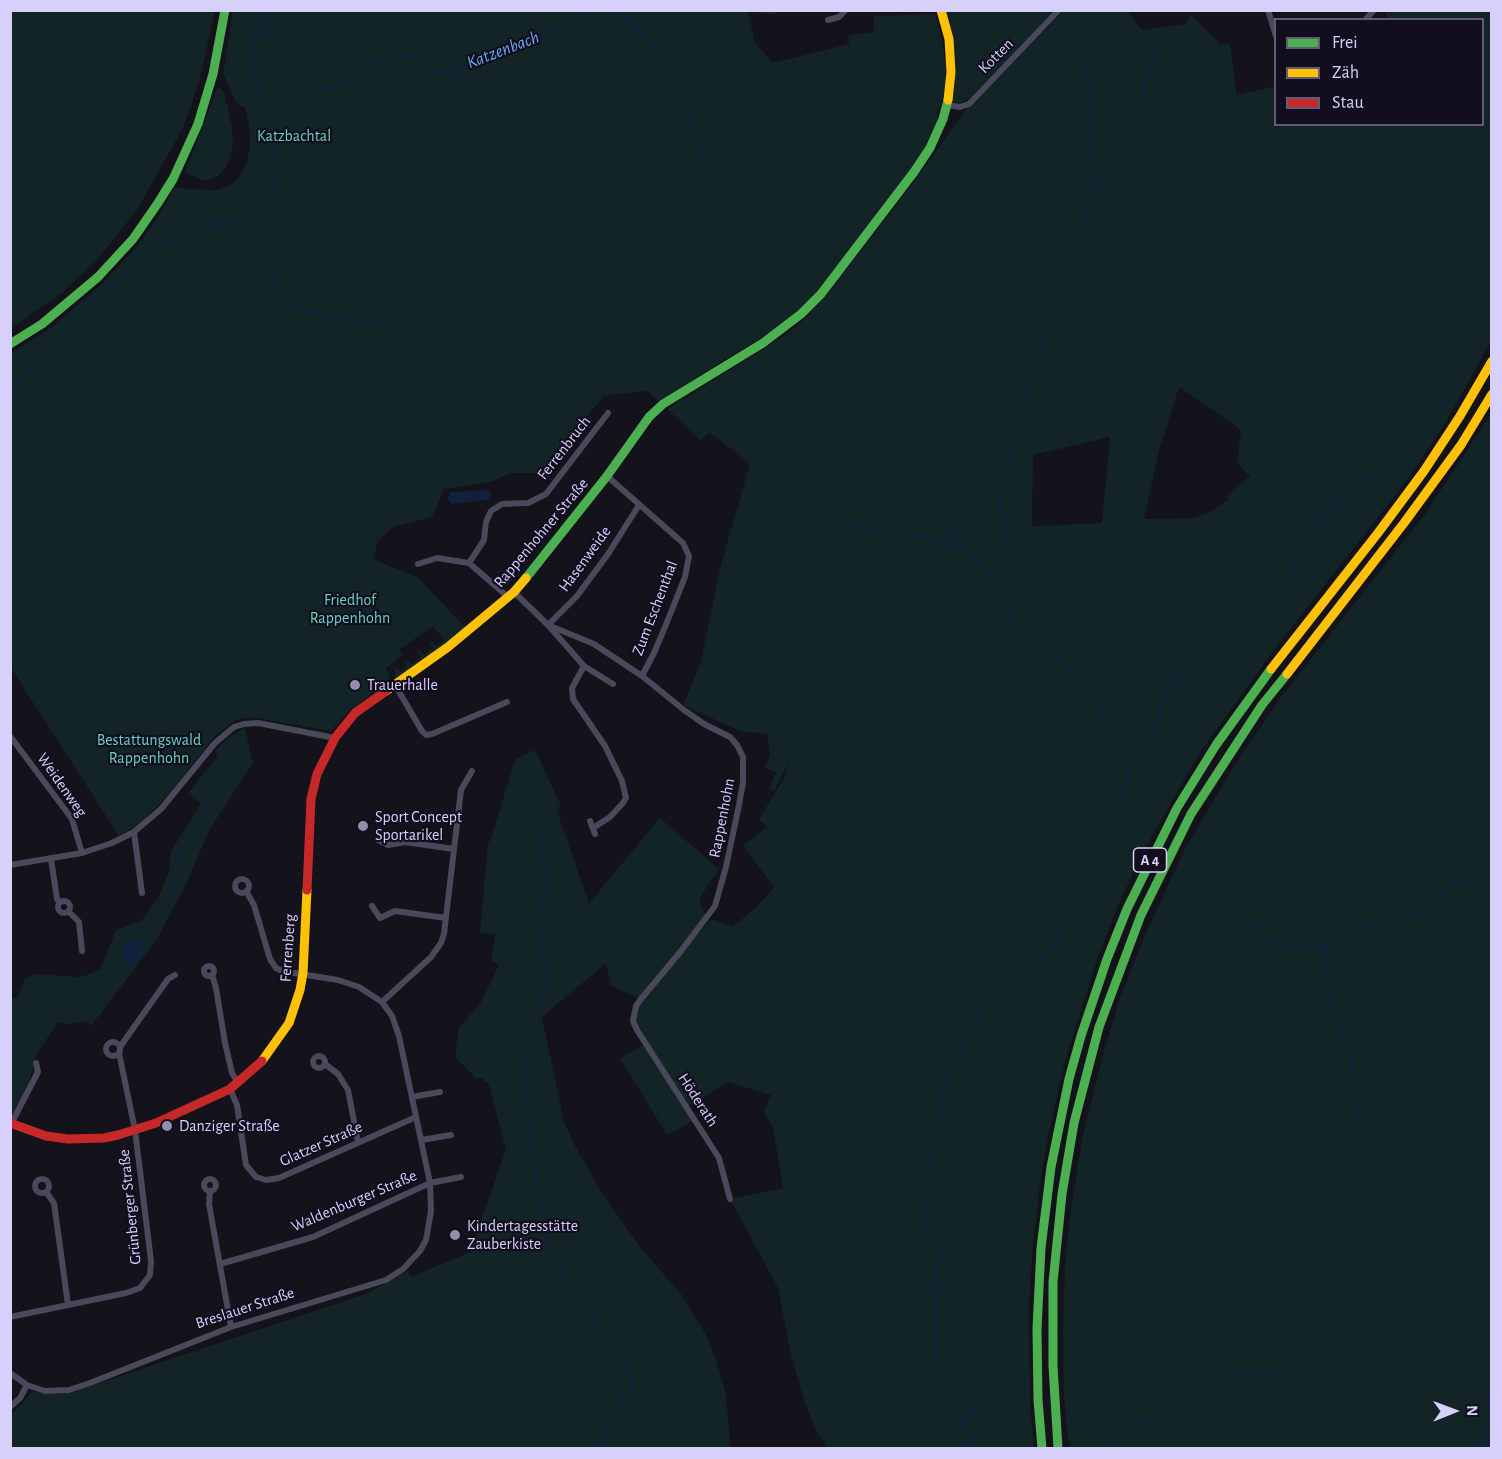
<!DOCTYPE html>
<html>
<head>
<meta charset="utf-8">
<style>
	body { margin:0 }
	#map { position:relative; width:1502px; height:1459px; overflow:hidden; background:#14121a; font-family:"Alegreya Sans",sans-serif }
	canvas { display:block }
	.frame { position:absolute; inset:0; border:12px solid #d7d0fa; pointer-events:none }
	.legend { position:absolute; left:1274px; top:18px; width:210px; height:108px; box-sizing:border-box; background:#120e1e; border:2px solid #615c76; margin:0; padding:8px 10px; list-style:none; font-size:18px; color:#d7d0fa }
	.legend li { display:flex; align-items:center; gap:12px; height:30px }
	.legend b { width:30px; border:2px solid #615c76 }
	.north { position:absolute; left:1424px; top:1381px; width:60px; height:60px; -webkit-text-stroke:4px #120e1e; paint-order:stroke; rotate:89deg; font-size:16px; font-weight:700; line-height:24px; text-align:center; color:#d7d0fa }
	.north::after { content:''; display:block; margin:auto; width:21px; height:27px; background:#d7d0fa; clip-path:polygon(50% 0,100% 100%,50% 72%,0 100%) }
</style>
</head>
<body>
<div id="map">
<canvas width="1502" height="1459"></canvas>
<div class="frame"></div>
<ul class="legend">
<li><b style="height:8px;background:#4caf50"></b>Frei</li>
<li><b style="height:8px;background:#ffc107"></b>Zäh</li>
<li><b style="height:8px;background:#c62828"></b>Stau</li>
</ul>
<div class="north">N</div>
</div>
<script>
const ctx = document.querySelector('canvas').getContext('2d');
ctx.lineJoin = 'round';
function fill(path, color) {
  ctx.fillStyle = color;
  ctx.fill(path, 'evenodd');
}
function poly(rows) {
  const path = new Path2D();
  for (const r of rows) {
    if (r.length === 3) {
      path.moveTo(r[0] + r[2], r[1]);
      path.arc(r[0], r[1], r[2], 0, 2 * Math.PI);
      continue;
    }
    path.moveTo(r[0], r[1]);
    for (let i = 2; i < r.length; i += 2) path.lineTo(r[i], r[i + 1]);
  }
  return path;
}
function strokePath(path, color, width, dash) {
  ctx.strokeStyle = color;
  ctx.lineWidth = width;
  ctx.lineCap = dash ? 'butt' : 'round';
  ctx.setLineDash(dash || []);
  ctx.stroke(path);
}
function write(font, color, halo, rows, align = 'center') {
  ctx.font = font + ' "Alegreya Sans",sans-serif';
  ctx.lineWidth = 4.5;
  ctx.setLineDash([]);
  ctx.textBaseline = 'middle';
  ctx.strokeStyle = halo;
  ctx.fillStyle = color;
  for (const [text, x, y, turn = 0] of rows) {
    ctx.save();
    ctx.translate(x, y);
    ctx.rotate((+turn || 0) * Math.PI / 180);
    ctx.textAlign = isNaN(turn) ? turn : align;
    if (halo) ctx.strokeText(text, 0, 0);
    ctx.fillText(text, 0, 0);
    ctx.restore();
  }
}
const green = poly([
	[11,10,215,11,199,82,183,128,137,210,97,260,63,292,11,329],
	[233,11,775,11,775,14,748,12,755,43,773,63,849,44,848,35,873,32,874,16,933,14,935,15,943,44,946,69,944,92,937,114,940,119,920,159,819,289,791,317,762,338,714,366,659,402,648,391,604,396,540,473,510,473,491,482,444,489,432,517,393,527,378,541,373,559,418,578,466,628,422,662,401,676,396,677,394,668,396,667,401,672,407,667,404,662,406,660,411,664,421,657,417,652,419,650,424,655,433,648,430,644,432,642,436,646,444,640,433,626,399,650,403,655,386,668,390,677,388,682,350,710,331,731,251,717,236,720,216,735,167,796,142,822,119,836,11,668,11,353,52,327,102,284,132,252,158,217,174,188,216,190,232,184,238,179,247,163,250,145,249,125,245,107,239,106,235,101,223,73],
	[944,11,1055,11,971,97,962,102,956,103,952,99],
	[1064,11,1128,11,1142,30,1187,24,1190,14,1220,44,1230,43,1237,95,1275,86,1276,124,1336,125,1482,124,1482,20,1388,19,1385,11,1491,11,1491,341,1445,424,1407,480,1274,650,1199,754,1143,852,1118,906,1099,954,1066,1058,1048,1136,1040,1184,1033,1245,1029,1304,1030,1403,1034,1448,827,1448,816,1431,803,1397,791,1354,778,1288,730,1199,783,1188,773,1128,764,1112,771,1095,729,1082,687,1107,695,1120,667,1135,620,1058,645,1044,633,1021,640,999,611,986,606,963,542,1017,564,1122,574,1144,602,1193,640,1247,681,1294,705,1333,716,1360,726,1395,731,1448,11,1448,10,1413,16,1410,33,1391,47,1394,70,1393,368,1293,408,1271,411,1277,470,1252,506,1149,488,1082,484,1082,483,1078,477,1079,456,1058,456,1046,459,1027,480,1004,499,965,491,960,495,934,480,933,488,842,491,840,515,759,535,750,561,805,557,811,589,903,660,818,719,869,699,899,706,916,682,952,711,919,732,927,753,910,774,888,743,845,767,827,759,819,786,775,788,763,774,791,769,789,776,772,765,768,770,754,767,734,740,731,683,705,701,662,720,568,750,464,709,432,701,441,667,409,781,338,797,326,826,296,916,179,967,108],
	[1179,387,1234,425,1241,431,1237,463,1250,476,1226,496,1229,499,1211,512,1193,518,1144,519,1159,451],
	[1110,437,1102,523,1032,526,1033,455],
	[218,86,224,92,232,126,233,146,227,166,218,176,204,181,185,172],
	[1491,414,1491,1448,1069,1448,1064,1397,1063,1329,1065,1265,1071,1209,1082,1140,1102,1058,1119,1001,1145,935,1184,851,1235,764,1281,697,1425,514],
	[245,728,253,763,210,829,187,882,157,939,91,1026,86,1021,67,1024,58,1022,36,1055,29,1084,11,1115,11,998,17,998,25,978,35,974,80,977,100,970,116,930,141,921,158,898,169,871,171,851,201,804,188,793,217,757,216,750,232,735]
]);
const water = poly([
	[489,490,491,495,488,500,451,504,447,498,451,492],
	[138,939,143,939,143,941,142,956,137,963,130,966,122,961,122,952,126,945]
]);
const stream = poly([
	[262,10,269,26,265,36,260,28,257,30,256,39,250,54,255,64,253,75,260,86,261,98,267,104,264,122,271,130],
	[618,10,653,46,693,98,695,111,691,116,695,132,706,163,716,176],
	[1072,42,1084,61,1088,83,1091,102,1088,119,1092,141,1091,158,1095,181],
	[449,69,463,102,471,109,482,144,499,162,517,173],
	[275,139,282,129,293,120,312,94,349,81,374,63,406,54,418,59,423,74,473,65,531,42,584,13,586,10],
	[214,223,247,246,252,258,266,267,273,276,276,288,287,302,323,316,381,323,412,341,468,398],
	[64,325,162,244,214,223,240,223,260,209,274,193,277,170,274,137],
	[10,392,24,378,52,343],
	[899,470,903,485,919,496,937,515,963,547],
	[840,509,851,526,881,532,910,534,963,547,977,558,981,567,996,579],
	[1125,755,1125,739,1119,731,1105,721,1100,706,1083,700,1081,680,1067,666,1021,630,1003,600,996,579,1006,538,999,496,1012,462,1010,452,1021,437,1021,428,1017,418,1024,407,1026,396,1039,366,1045,329,1095,181,1108,174,1140,111,1147,75,1162,44],
	[527,777,526,787,533,797,542,802,546,814,539,850,540,861,545,870,546,886,538,915,540,939,545,962,544,994,539,1012,539,1023,523,1062,528,1082,526,1094,531,1102,532,1112],
	[1119,806,1131,765,1137,761,1137,756,1150,739,1156,723,1160,703,1166,697,1169,687,1178,678,1181,668,1189,661,1191,653,1231,622,1233,617,1245,612,1252,615,1260,611,1262,605,1273,599,1273,591,1289,582,1292,562,1309,543,1309,539,1315,536,1319,528,1317,520,1326,517,1330,510,1330,503,1333,500,1344,499,1353,482,1370,475,1380,474,1393,452,1408,443,1421,421,1453,393,1459,381],
	[176,865,184,844,206,808,221,777],
	[1081,894,1095,873,1098,864],
	[173,896,177,879],
	[1193,902,1210,905,1229,917,1256,926,1270,939,1283,944,1304,947,1312,945,1331,944,1342,953,1349,951,1353,943,1351,931,1354,927,1362,931,1364,926,1376,925,1402,917,1416,917,1423,909,1436,904,1443,895,1446,885,1451,881,1475,880,1480,871,1481,865,1492,863],
	[155,931,167,915,169,906],
	[1321,977,1328,955,1323,944],
	[1327,987,1337,1012,1343,1038,1349,1040,1350,1044,1349,1053,1355,1073,1353,1089,1357,1103,1358,1124],
	[91,1016,121,974],
	[10,1044,25,1036],
	[532,1116,534,1128,530,1133,529,1144,534,1160,533,1165,538,1176,536,1183,540,1193,539,1201,545,1215,545,1231,550,1246,563,1268,566,1289,576,1294,581,1308,594,1313,597,1318,597,1328,601,1333,612,1339,628,1357,628,1369,632,1387,629,1396,621,1399,616,1417,607,1425,603,1445,607,1448],
	[925,1226,924,1225,929,1204,918,1182,922,1172,930,1169,933,1163,931,1155,941,1117,939,1095,947,1075,943,1068,954,1058,983,1008,995,1000,1032,961,1048,955,1065,924,1064,920,1075,903],
	[933,1234,941,1231,945,1234,942,1254,937,1259,936,1277,931,1286,939,1288,940,1298,936,1302,938,1333,935,1346,935,1356,942,1365,949,1369,962,1386,963,1393,973,1407,974,1414,964,1416,960,1429,973,1438,972,1448],
	[1097,1448,1132,1425,1205,1396,1244,1372,1265,1375,1277,1370,1306,1335],
	[1487,1448,1487,1430,1491,1417,1488,1407,1492,1369]
]);
const street = poly([
	[1268,10,1276,36],
	[828,20,839,17,846,10],
	[1365,20,1374,10],
	[947,105,960,107,969,104,1059,10],
	[607,476,683,543,689,556,685,577,665,627,654,653,642,676],
	[469,563,484,540,486,522,491,511,502,504,528,503,546,494,608,413],
	[418,564,437,558,469,563,508,597],
	[514,592,548,625,594,644,642,676,684,710,704,724,730,737,737,745,743,757,743,783,739,805,726,867,715,906,681,951,641,999,636,1006,633,1021,637,1030,719,1158,730,1199],
	[584,666,572,688,573,699,605,746,622,781,626,798,623,803,610,817,593,828],
	[613,684,584,666,548,625,577,596,608,554,639,505],
	[395,685,422,731,426,735,432,734,507,702],
	[10,736,72,819,82,853],
	[590,821,595,834],
	[134,832,142,893],
	[378,840,388,845,405,842,454,849],
	[51,859,57,899,60,902],
	[10,865,82,853,112,843,134,832,161,809,215,743,234,727,244,724,258,723,335,738],
	[242,886,7],
	[64,907,6],
	[372,906,380,918,395,911,446,918],
	[68,911,79,922,82,951],
	[209,971,5],
	[212,975,216,988,225,1043,232,1073,238,1083],
	[382,1002,431,957,441,943,444,934,461,790,472,771],
	[113,1049,7],
	[120,1047,168,979,175,975],
	[319,1062,6],
	[325,1064,338,1074,348,1090,358,1142],
	[230,1089,237,1105,246,1165,256,1177,266,1180,279,1178,416,1117],
	[412,1097,440,1092],
	[11,1124,38,1072,36,1063],
	[421,1140,451,1135],
	[210,1185,6],
	[42,1186,7],
	[210,1191,209,1204,231,1327],
	[46,1192,54,1203,68,1305],
	[220,1264,313,1237,430,1183,461,1177],
	[10,1317,126,1293,140,1288,150,1275,151,1261,135,1130,119,1053],
	[10,1373,27,1385,45,1391,69,1390,90,1383,231,1327,386,1280,403,1269,420,1251,426,1240,431,1211,430,1183,399,1036,392,1016,382,1002,359,987,338,980,282,971,276,968,270,959,254,905,246,891],
	[10,1407,20,1398,27,1385]
]);
const fast = poly([
	[10,344,42,324,98,277,133,239,158,203,173,179,198,124,213,74,225,10],
	[526,578,607,476,649,417,663,404,763,343,801,314,821,294,914,172,930,148,943,119,948,100],
	[1042,1448,1038,1400,1037,1329,1041,1248,1051,1167,1069,1079,1081,1036,1107,959,1127,909,1177,808,1216,745,1271,669],
	[1058,1448,1053,1366,1053,1282,1062,1194,1074,1123,1099,1027,1141,915,1191,814,1262,705,1287,674]
]);
const slow = poly([
	[941,10,949,39,951,72,948,100],
	[1271,669,1378,533,1424,471,1460,416,1492,361],
	[1287,674,1404,523,1461,445,1492,394],
	[386,691,448,647,514,592,526,578],
	[262,1061,289,1023,300,990,303,973,307,890]
]);
const jam = poly([
	[307,890,311,799,317,774,335,738,355,713,386,691],
	[10,1123,46,1136,68,1139,104,1138,118,1135,156,1123,230,1089,262,1061]
]);
const markers = [
	[355,685,6,"#938eac"],
	[363,826,6,"#938eac"],
	[167,1126,6,"#938eac"],
	[455,1235,6,"#938eac"]
];
const shields = [
	[1150,860,33]
];
const shieldNames = [
	["A 4",1150,860]
];
const streetNames = [
	["Kotten",996,56,-45],
	["Ferrenbruch",564,448,-52],
	["Rappenhohner Straße",541,533,-50],
	["Hasenweide",585,559,-54],
	["Zum Eschenthal",655,608,-69],
	["Weidenweg",62,785,55],
	["Rappenhohn",722,818,-79],
	["Ferrenberg",288,948,-86],
	["Höderath",698,1100,57],
	["Glatzer Straße",321,1144,-24],
	["Waldenburger Straße",354,1201,-23],
	["Grünberger Straße",130,1207,-96],
	["Breslauer Straße",245,1308,-18]
];
const parkNames = [
	["Katzbachtal",294,136],
	["Friedhof",350,600],
	["Rappenhohn",350,618],
	["Bestattungswald",149,740],
	["Rappenhohn",149,758]
];
const poiNames = [
	["Trauerhalle",367,685],
	["Sport Concept",375,817],
	["Sportarikel",375,835],
	["Danziger Straße",179,1126],
	["Kindertagesstätte",467,1226],
	["Zauberkiste",467,1244]
];
const waterNames = [
	["Katzenbach",503,50,-21]
];
fill(green, '#122426');
fill(water, '#12203c');
strokePath(stream, '#12203c', 2);
strokePath(street, '#4a485b', 6);
strokePath(fast, '#4caf50', 9);
strokePath(slow, '#ffc107', 9);
strokePath(jam, '#c62828', 9);
for (const [x, y, r, color] of markers) {
  const dot = new Path2D();
  dot.arc(x, y, r, 0, 2 * Math.PI);
  ctx.fillStyle = color;
  ctx.fill(dot);
  strokePath(dot, '#120e1e', 2);
}
for (const [x, y, w] of shields) {
  const box = new Path2D();
  box.roundRect(x - w / 2, y - 12, w, 24, 4.5);
  ctx.fillStyle = '#120e1e';
  ctx.fill(box);
  strokePath(box, '#d7d0fa', 1.5);
}
write('bold 15px', '#d7d0fa', null, shieldNames);
write('16px', '#d7d0fa', '#120e1e', streetNames);
write('16px', '#64d3bd', '#120e1e', parkNames);
write('16px', '#d7d0fa', '#120e1e', poiNames, 'left');
write('italic 18px', '#68a9f0', '#120e1e', waterNames);
</script>
</body>
</html>
